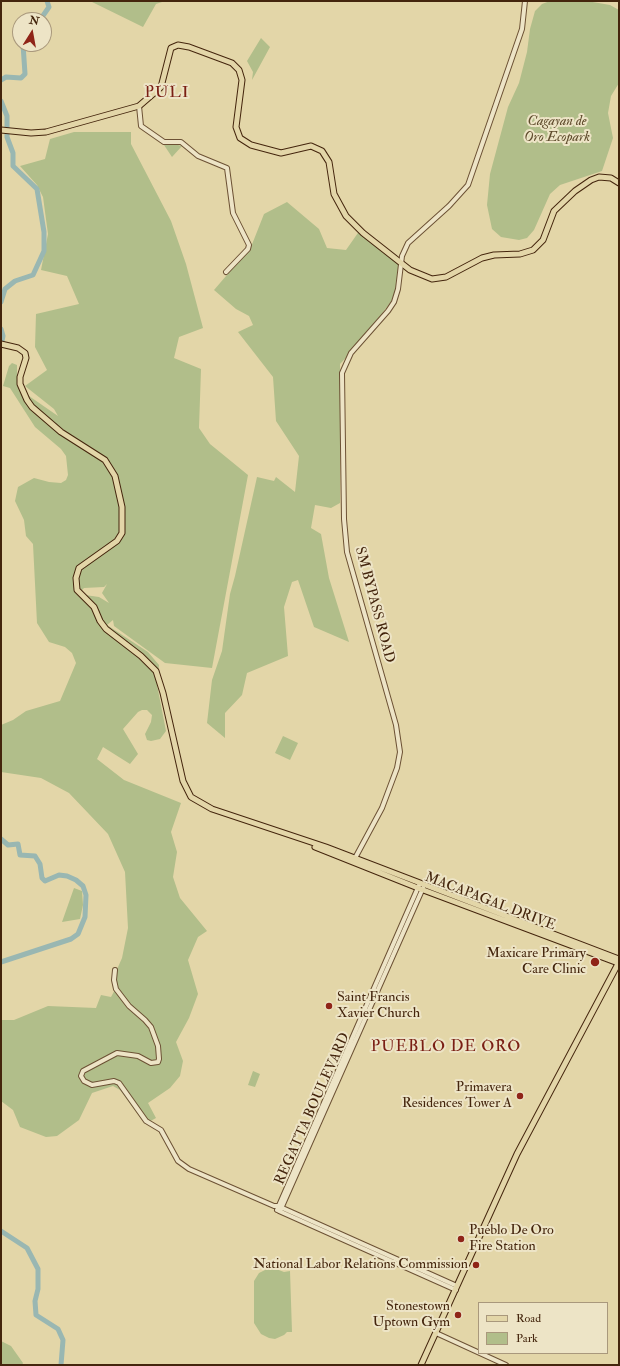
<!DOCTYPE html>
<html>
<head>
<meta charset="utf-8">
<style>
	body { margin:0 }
	#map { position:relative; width:620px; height:1366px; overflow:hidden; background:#e3d6a8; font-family:"IM FELL Double Pica",serif }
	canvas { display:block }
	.frame { position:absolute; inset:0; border:2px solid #44250d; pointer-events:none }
	.legend { position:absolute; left:478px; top:1302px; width:130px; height:52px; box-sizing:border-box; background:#ede4c6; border:1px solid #a9987c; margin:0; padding:5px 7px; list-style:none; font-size:12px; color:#44250d }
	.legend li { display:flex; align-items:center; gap:8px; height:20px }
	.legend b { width:20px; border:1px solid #a9987c }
	.north { position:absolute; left:12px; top:12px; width:40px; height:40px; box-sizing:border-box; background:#ede4c6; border:1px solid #a9987c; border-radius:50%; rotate:11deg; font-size:11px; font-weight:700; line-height:16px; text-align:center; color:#44250d }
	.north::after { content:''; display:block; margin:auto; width:14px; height:18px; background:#8f2418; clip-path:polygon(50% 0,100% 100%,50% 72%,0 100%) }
</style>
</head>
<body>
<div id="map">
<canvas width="620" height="1366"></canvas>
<div class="frame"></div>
<ul class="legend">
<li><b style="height:5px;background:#e3d6a8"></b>Road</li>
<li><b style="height:11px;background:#b1be8a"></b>Park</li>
</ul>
<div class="north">N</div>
</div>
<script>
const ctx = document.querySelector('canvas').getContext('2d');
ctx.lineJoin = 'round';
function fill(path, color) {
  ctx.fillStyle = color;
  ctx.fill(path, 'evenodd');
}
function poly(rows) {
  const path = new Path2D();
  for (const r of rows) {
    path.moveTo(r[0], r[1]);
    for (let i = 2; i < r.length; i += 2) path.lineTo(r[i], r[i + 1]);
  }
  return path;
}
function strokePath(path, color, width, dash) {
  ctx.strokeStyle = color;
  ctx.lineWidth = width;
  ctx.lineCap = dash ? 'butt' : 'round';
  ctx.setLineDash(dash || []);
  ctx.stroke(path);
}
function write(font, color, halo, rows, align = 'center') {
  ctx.font = font + ' "IM FELL Double Pica",serif';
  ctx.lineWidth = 4;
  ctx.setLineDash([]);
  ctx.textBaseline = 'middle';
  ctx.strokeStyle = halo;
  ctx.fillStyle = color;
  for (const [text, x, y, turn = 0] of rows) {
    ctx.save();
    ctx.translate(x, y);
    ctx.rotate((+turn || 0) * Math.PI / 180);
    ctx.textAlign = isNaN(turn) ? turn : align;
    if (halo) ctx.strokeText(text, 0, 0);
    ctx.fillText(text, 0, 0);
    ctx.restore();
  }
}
const green = poly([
	[90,1,165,1,156,4,143,27],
	[550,1,587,1,610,5,619,10,619,83,611,96,608,113,613,138,602,171,560,185,550,194,534,230,527,238,519,240,501,237,492,229,487,205,490,174,508,107,519,83,527,52,530,29,535,11,542,4],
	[261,38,270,47,252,80,253,72,247,61],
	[74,132,131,132,131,144,171,221,186,264,203,328,179,337,174,358,201,369,199,428,210,444,248,475,212,668,165,663,114,626,113,620,107,625,148,652,159,665,157,685,166,731,160,739,151,741,147,740,145,734,151,722,152,715,147,710,142,710,138,712,123,729,138,754,130,764,103,747,97,759,124,780,181,803,171,832,177,852,173,877,180,898,207,931,198,937,188,960,198,994,189,1018,176,1042,183,1061,180,1076,170,1088,148,1103,156,1118,145,1124,120,1090,113,1086,92,1093,79,1120,57,1136,46,1137,20,1127,13,1110,1,1101,1,1020,14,1020,48,1006,96,1008,101,995,111,997,117,986,115,974,122,958,128,928,125,872,108,834,69,793,41,778,1,772,1,725,13,720,26,711,60,701,76,663,72,653,65,647,49,642,37,623,33,544,26,536,24,520,15,501,18,487,34,478,49,482,61,483,66,480,68,475,66,456,61,449,35,427,10,388,3,386,9,366,12,363,17,365,17,385,22,396,29,396,58,416,54,409,25,386,47,370,35,347,36,314,79,304,67,276,41,270,48,234,43,197,37,185,20,166,45,159,50,139],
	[107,584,102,593,109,603,99,597,85,595,82,590,84,588,104,587],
	[164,145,178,145,182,146,172,157],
	[287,202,319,229,327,248,346,250,360,230,399,262,396,295,359,344,340,364,340,503,331,508,315,505,311,528,321,534,329,578,349,642,314,627,298,580,292,582,284,607,288,656,247,673,242,695,225,713,225,738,207,723,212,680,222,651,230,594,235,576,257,477,274,481,276,477,295,492,299,456,276,421,273,377,238,332,253,325,249,316,236,309,214,290,251,247,264,214],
	[283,736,298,743,290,760,275,753],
	[74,888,82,891,83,905,80,919,62,922],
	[253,1071,260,1074,255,1087,248,1085],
	[271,1267,284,1272,290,1271,292,1332,287,1332,284,1335,275,1339,269,1338,261,1334,254,1323,254,1281,259,1273],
	[1,1341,11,1346,23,1363,22,1365,1,1365]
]);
const river = poly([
	[40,20,49,7,47,1],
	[1,80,6,77,21,78,25,74,23,44],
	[1,101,7,116,7,137,13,153,13,166,37,189,44,232,44,251,33,275,15,281,5,289,1,302],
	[1,329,3,336,1,346],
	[1,839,8,845,18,844,20,855,35,856,40,864,42,878,45,881,59,875,67,876,76,880,83,886,86,895,85,917,78,934,71,939,1,962],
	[1,1231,27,1248,38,1269,38,1289,35,1301,36,1315,58,1329,63,1340,61,1365]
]);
const minor = poly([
	[139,106,141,126,164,142,181,142,198,156,227,168,233,213,249,245,248,249,226,272],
	[354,860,382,808,397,768,400,752,396,725,347,552,344,519,342,373,351,353,388,311,394,302,398,289,402,256,408,243,449,206,468,185,522,29,525,1],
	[115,970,114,980,116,989,129,1006,145,1020,151,1027,158,1046,159,1059,158,1062,151,1063,138,1056,117,1053,83,1071,81,1076,84,1081,92,1085,114,1081,119,1083,146,1121,161,1130,178,1161,189,1169,274,1206,278,1206,457,1286],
	[277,1210,420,883],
	[279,1211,456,1290],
	[280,1211,423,888],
	[436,1333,506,1365]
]);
const major = poly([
	[1,130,31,133,46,132,139,106,161,87,171,48,178,45,189,47,232,63,239,70,242,80,236,127,240,138,251,145,281,153,311,146,322,151,329,162,334,194,346,216,363,233,410,270,432,279,446,277,482,258,494,255,520,254,533,250,543,240,554,211,575,191,591,180,599,177,611,178,619,183],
	[1,344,18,348,25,353,26,358,20,377,20,384,27,400,32,407,61,432,105,460,115,476,122,507,122,533,117,541,79,568,76,578,77,590,94,607,100,621,106,629,141,656,156,671,163,693,183,781,191,797,212,809,326,847,619,959],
	[315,847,418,888,618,963],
	[421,1365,517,1154,619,962]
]);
const markers = [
	[595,962,5,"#8f2418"],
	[329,1006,4,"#8f2418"],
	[520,1096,4,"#8f2418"],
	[461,1239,4,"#8f2418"],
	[476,1265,4,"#8f2418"],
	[458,1315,4,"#8f2418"]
];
const parkNames = [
	["Cagayan de",557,122],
	["Oro Ecopark",557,138]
];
const streetNames = [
	["SM BYPASS ROAD",374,605,75],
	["MACAPAGAL DRIVE",490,902,21],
	["REGATTA BOULEVARD",313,1109,-66]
];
const poiNames = [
	["Maxicare Primary",586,954],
	["Care Clinic",586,970],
	["Saint Francis",337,998,"left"],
	["Xavier Church",337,1014,"left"],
	["Primavera",512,1088],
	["Residences Tower A",512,1104],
	["Pueblo De Oro",469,1231,"left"],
	["Fire Station",469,1247,"left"],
	["National Labor Relations Commission",468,1265],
	["Stonestown",450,1307],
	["Uptown Gym",450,1323]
];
const quarterNames = [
	["PULI",167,94],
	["PUEBLO DE ORO",446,1048]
];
fill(green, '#b1be8a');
strokePath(river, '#99b7b2', 5);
strokePath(minor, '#6c5134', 6);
strokePath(major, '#44250d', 7);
strokePath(minor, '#ede4c6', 4);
strokePath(major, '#e3d6a8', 5);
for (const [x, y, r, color] of markers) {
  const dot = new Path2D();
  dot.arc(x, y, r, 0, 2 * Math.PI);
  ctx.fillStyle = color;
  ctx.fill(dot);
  strokePath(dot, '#ede4c6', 1.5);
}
write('italic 14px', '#5f4b2c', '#ede4c6', parkNames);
write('14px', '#44250d', '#ede4c6', streetNames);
write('14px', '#44250d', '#ede4c6', poiNames, 'right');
ctx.letterSpacing = '1px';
write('16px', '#7a1f14', '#ede4c6', quarterNames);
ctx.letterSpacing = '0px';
</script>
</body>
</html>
